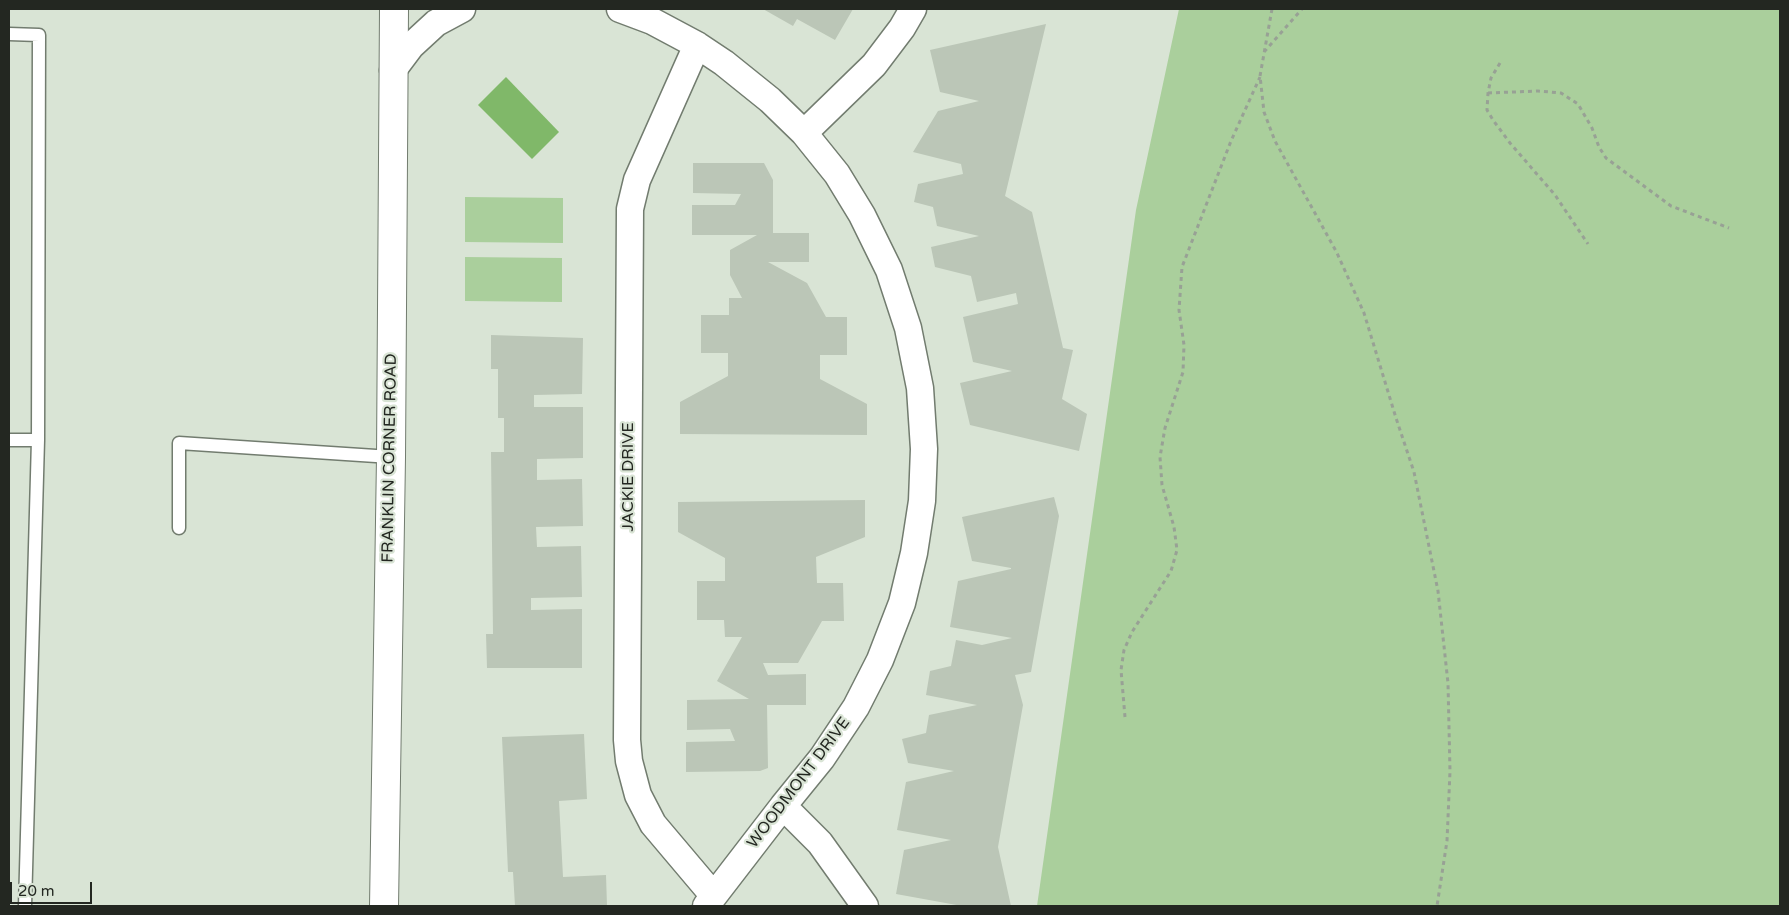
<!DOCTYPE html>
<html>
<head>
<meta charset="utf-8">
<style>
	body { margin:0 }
	#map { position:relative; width:1789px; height:915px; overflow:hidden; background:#d9e4d5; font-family:"Varela Round",sans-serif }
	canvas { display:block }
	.frame { position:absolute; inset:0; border:10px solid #232721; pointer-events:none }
	.scale { position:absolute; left:10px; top:882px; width:82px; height:22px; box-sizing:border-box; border:2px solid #232721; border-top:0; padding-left:6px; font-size:15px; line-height:18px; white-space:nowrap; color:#232721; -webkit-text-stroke:4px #d9e4d5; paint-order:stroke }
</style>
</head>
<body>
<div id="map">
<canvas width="1789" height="915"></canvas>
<div class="frame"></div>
<div class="scale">20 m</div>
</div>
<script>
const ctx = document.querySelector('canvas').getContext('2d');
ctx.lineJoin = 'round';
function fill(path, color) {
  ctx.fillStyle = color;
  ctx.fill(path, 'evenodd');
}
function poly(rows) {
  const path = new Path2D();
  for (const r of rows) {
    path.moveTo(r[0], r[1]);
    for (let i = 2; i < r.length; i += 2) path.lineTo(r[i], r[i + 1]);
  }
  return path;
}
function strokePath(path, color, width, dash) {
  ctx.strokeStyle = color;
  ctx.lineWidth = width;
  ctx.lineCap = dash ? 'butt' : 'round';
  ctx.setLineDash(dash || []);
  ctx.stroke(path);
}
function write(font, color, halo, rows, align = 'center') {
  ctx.font = font + ' "Varela Round",sans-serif';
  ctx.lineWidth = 4.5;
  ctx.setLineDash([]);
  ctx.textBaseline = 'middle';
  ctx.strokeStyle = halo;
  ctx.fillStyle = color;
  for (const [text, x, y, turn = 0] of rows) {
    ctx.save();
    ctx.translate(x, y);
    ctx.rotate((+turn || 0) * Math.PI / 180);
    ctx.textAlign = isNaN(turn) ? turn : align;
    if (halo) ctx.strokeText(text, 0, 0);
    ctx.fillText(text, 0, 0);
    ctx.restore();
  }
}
const green = poly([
	[1179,9,1780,9,1780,906,1037,906,1136,210],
	[465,197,563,198,563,243,465,242],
	[465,257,562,258,562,302,465,301]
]);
const water = poly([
	[506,77,559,132,532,159,478,105]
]);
const building = poly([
	[763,9,853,9,835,40,797,19,793,26],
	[1046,24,1005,196,1032,212,1063,348,1073,350,1062,399,1087,414,1079,451,970,425,960,383,1012,371,973,362,963,317,1018,304,1016,293,977,302,971,276,935,267,931,247,979,236,937,226,933,207,914,202,918,184,963,174,961,164,913,152,938,111,979,101,940,92,930,50],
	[693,163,764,163,773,180,773,233,809,233,809,262,768,262,807,283,826,317,847,317,847,355,820,355,820,379,867,404,867,435,680,434,680,402,728,376,728,353,701,353,701,315,729,315,729,298,742,298,730,275,730,250,757,235,692,235,692,205,735,205,741,194,693,193],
	[491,335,583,338,582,394,534,395,534,407,583,407,583,458,537,459,537,480,582,479,583,526,536,527,537,547,581,546,582,597,531,598,531,610,582,609,582,668,487,668,486,634,493,634,491,452,504,452,504,418,498,418,498,369,491,369],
	[1054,497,1059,516,1031,672,1015,675,1023,705,998,847,1011,906,962,906,896,894,904,850,951,840,897,830,906,782,954,771,908,763,902,739,926,733,929,715,977,705,926,695,930,671,951,666,956,640,982,645,1012,638,950,627,958,581,1011,569,1011,568,972,561,962,517],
	[865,500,865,537,816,557,817,583,843,583,844,621,822,621,798,663,763,663,768,675,806,674,806,705,767,705,768,768,760,771,686,772,686,742,735,741,730,729,687,730,687,700,749,699,717,681,742,637,725,637,724,620,697,620,697,581,725,581,725,558,678,532,678,502],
	[584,734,587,799,559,801,563,877,606,875,607,906,515,906,513,872,508,872,502,737]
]);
const path = poly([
	[1272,9,1260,76,1264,112,1275,141,1337,253,1364,313,1396,418,1414,472,1438,591,1448,683,1450,771,1447,841,1437,906],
	[1264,52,1302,9],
	[1500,63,1491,78,1488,93,1487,110,1493,120,1510,143,1555,195,1588,244],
	[1488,93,1538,91,1561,93,1578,104,1592,128,1599,147,1606,158,1671,206,1729,228],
	[1125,717,1121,670,1124,650,1132,632,1171,571,1177,550,1174,527,1162,485,1160,457,1165,428,1183,372,1184,345,1179,310,1182,267,1231,141,1260,77]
]);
const service = poly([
	[9,34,39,35,38,440,25,906],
	[9,440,38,440],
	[179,528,179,443,391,457]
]);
const minor = poly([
	[620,9,652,21,697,45,724,63,770,100,804,133,837,174,862,215,889,270,908,328,920,388,924,449,922,501,914,553,902,603,880,660,856,707,822,758,783,806,706,906],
	[697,45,637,180,630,209,627,740,629,761,638,795,653,824,713,895],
	[393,70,411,46,436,23,462,9],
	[804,133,874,65,902,28,913,9],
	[783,806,820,843,865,906]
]);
const secondary = poly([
	[384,906,391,457,394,9]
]);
const streetNames = [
	["FRANKLIN CORNER ROAD",390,458,-89],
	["JACKIE DRIVE",629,477,-90],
	["WOODMONT DRIVE",799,783,-53]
];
fill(green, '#aacf9c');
fill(water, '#80b869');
fill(building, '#bbc6b7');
strokePath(service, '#727c6f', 15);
strokePath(minor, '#727c6f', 29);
strokePath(secondary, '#727c6f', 30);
strokePath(path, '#98a195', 3, [4, 4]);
strokePath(service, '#fff', 12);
strokePath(minor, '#fff', 26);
strokePath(secondary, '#fff', 28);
write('16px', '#232721', '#d9e4d5', streetNames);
</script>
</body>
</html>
